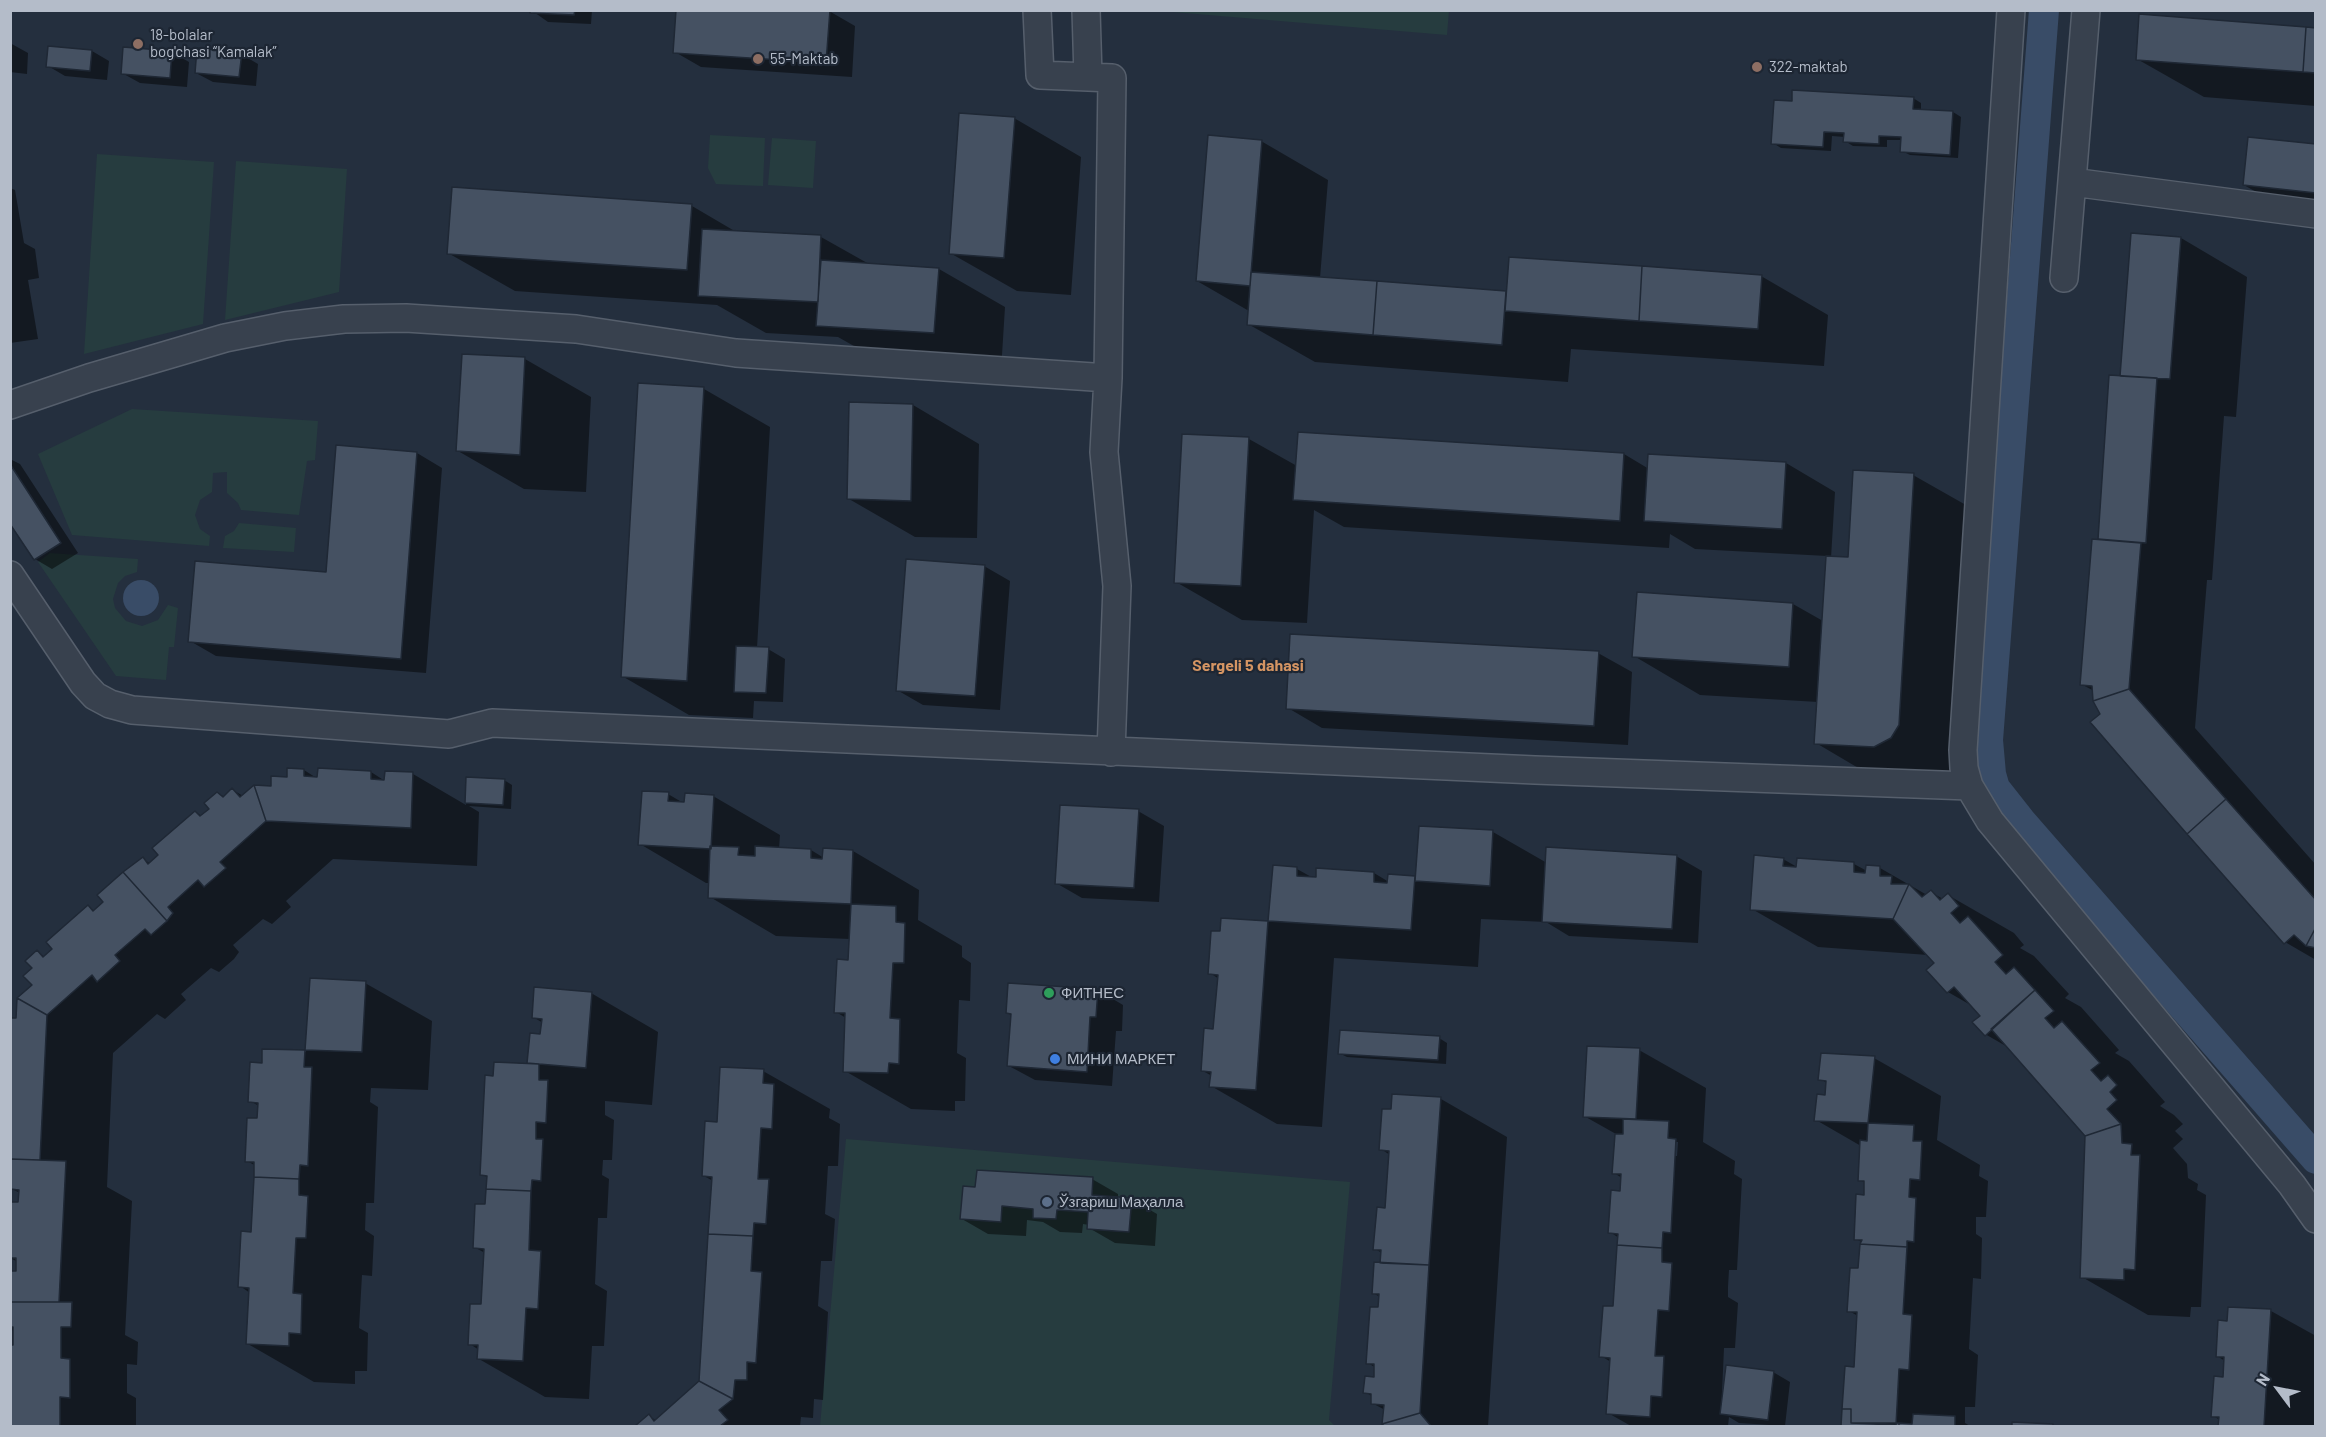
<!DOCTYPE html>
<html>
<head>
<meta charset="utf-8">
<style>
	body { margin:0 }
	#map { position:relative; width:2326px; height:1437px; overflow:hidden; background:#242f3e; font-family:Barlow,sans-serif }
	canvas { display:block }
	.frame { position:absolute; inset:0; border:12px solid #b4bcc9; pointer-events:none }
	.north { position:absolute; left:2248px; top:1359px; width:60px; height:60px; -webkit-text-stroke:4px #1d2633; paint-order:stroke; rotate:302deg; font-size:16px; font-weight:700; line-height:24px; text-align:center; color:#b4bcc9 }
	.north::after { content:''; display:block; margin:auto; width:21px; height:27px; background:#b4bcc9; clip-path:polygon(50% 0,100% 100%,50% 72%,0 100%) }
</style>
</head>
<body>
<div id="map">
<canvas width="2326" height="1437"></canvas>
<div class="frame"></div>
<div class="north">N</div>
</div>
<script>
const ctx = document.querySelector('canvas').getContext('2d');
ctx.lineJoin = 'round';
function fill(path, color) {
  ctx.fillStyle = color;
  ctx.fill(path, 'evenodd');
}
function poly(rows) {
  const path = new Path2D();
  for (const r of rows) {
    if (r.length === 3) {
      path.moveTo(r[0] + r[2], r[1]);
      path.arc(r[0], r[1], r[2], 0, 2 * Math.PI);
      continue;
    }
    path.moveTo(r[0], r[1]);
    for (let i = 2; i < r.length; i += 2) path.lineTo(r[i], r[i + 1]);
  }
  return path;
}
function strokePath(path, color, width, dash) {
  ctx.strokeStyle = color;
  ctx.lineWidth = width;
  ctx.lineCap = dash ? 'butt' : 'round';
  ctx.setLineDash(dash || []);
  ctx.stroke(path);
}
function write(font, color, halo, rows, align = 'center') {
  ctx.font = font + ' Barlow,sans-serif';
  ctx.lineWidth = 4.5;
  ctx.setLineDash([]);
  ctx.textBaseline = 'middle';
  ctx.strokeStyle = halo;
  ctx.fillStyle = color;
  for (const [text, x, y, turn = 0] of rows) {
    ctx.save();
    ctx.translate(x, y);
    ctx.rotate((+turn || 0) * Math.PI / 180);
    ctx.textAlign = isNaN(turn) ? turn : align;
    if (halo) ctx.strokeText(text, 0, 0);
    ctx.fillText(text, 0, 0);
    ctx.restore();
  }
}
const green = poly([
	[1149,10,1449,10,1449,11,1447,35],
	[710,135,765,138,763,186,716,184,708,168],
	[772,138,816,141,813,188,768,185],
	[97,154,214,162,203,324,84,354],
	[236,161,347,169,339,292,225,320],
	[132,409,318,421,315,460,307,461,299,515,241,510,238,503,227,493,227,472,213,473,212,492,200,500,195,515,200,529,210,536,209,546,72,535,38,454],
	[239,523,296,528,294,552,223,548,225,536,234,531],
	[50,553,138,559,137,572,125,576,118,583,113,599,115,608,126,621,142,626,158,620,168,605,178,608,174,647,169,647,166,680,116,676,38,562],
	[846,1139,1350,1182,1329,1420,1335,1426,820,1426]
]);
const water = poly([
	[141,598,18]
]);
const shadow = poly([
	[531,10,592,10,591,24,548,22],
	[829,11,855,26,852,77,701,67,675,52],
	[2316,30,2316,106,2204,97,2137,59],
	[10,43,28,53,27,74,10,72],
	[49,47,92,51,109,61,107,80,65,76,48,66],
	[172,52,189,62,187,87,140,83,122,73],
	[241,54,258,64,256,86,213,82,196,73],
	[1913,98,1921,103,1921,110,1953,112,1961,117,1958,158,1910,155,1902,151,1902,140,1887,140,1887,147,1853,146,1845,141,1845,137,1832,136,1831,151,1781,148,1773,143],
	[1014,118,1081,157,1071,295,1017,291,950,253],
	[1261,141,1328,180,1320,278,1508,292,1761,276,1828,315,1824,366,1571,349,1568,382,1315,362,1248,324,1249,311,1197,281],
	[2316,145,2316,205,2270,200,2244,185],
	[10,188,15,190,24,243,35,249,39,278,28,280,38,339,10,343],
	[692,206,738,233,821,237,869,264,939,269,1005,307,1001,371,884,363,838,337,766,333,717,305,515,291,448,253],
	[2181,238,2247,277,2236,417,2224,416,2212,580,2207,580,2195,728,2316,865,2316,960,2285,942,2102,714,2094,691,2081,684,2099,541,2110,377,2121,378],
	[525,359,591,397,586,492,524,489,458,451],
	[704,389,770,427,757,648,768,649,785,659,783,702,754,701,753,718,689,715,622,676],
	[913,405,979,444,977,538,915,537,849,499],
	[1184,435,1249,439,1297,466,1624,454,1649,469,1786,463,1835,492,1831,558,1849,559,1913,475,1980,513,1958,776,1882,782,1816,743,1818,702,1700,695,1634,656,1793,604,1823,621,1827,556,1695,549,1670,534,1669,548,1344,527,1314,510,1307,623,1242,620,1176,582],
	[417,453,442,468,426,673,216,656,190,641,327,574],
	[10,459,20,464,78,553,52,569,35,559,10,522],
	[984,566,1010,581,1000,710,923,705,897,690],
	[1598,653,1632,672,1628,745,1322,728,1288,708],
	[304,770,318,779,371,772,385,781,386,773,413,774,466,805,467,778,504,780,512,785,511,809,469,806,479,812,477,866,333,859,286,901,291,907,272,924,263,919,233,945,239,952,234,959,219,972,211,968,181,994,186,1000,165,1019,157,1014,113,1053,107,1187,132,1201,125,1335,138,1342,137,1365,127,1364,127,1393,136,1398,136,1426,10,1426,13,1402,10,1401,10,1347,14,1347,15,1332,10,1329,10,1272,17,1272,18,1262,10,1258,10,1209,20,1204,20,1193,12,1189,12,1172,10,1171,10,1019,17,1020,34,985,34,968,37,952,45,957,88,907,95,911,143,859,151,864,195,812,202,816,211,809,217,793,225,797,233,790,243,796,273,787],
	[668,794,685,804,713,796,780,835,779,849,811,850,824,858,853,851,919,890,918,920,962,946,962,957,971,963,970,1001,959,1000,957,1053,966,1058,965,1101,955,1101,955,1111,911,1109,845,1071,846,1018,836,1012,849,961,850,939,776,936,710,897,710,883,706,883,640,844],
	[1138,811,1164,826,1159,902,1082,898,1056,883],
	[1421,827,1493,832,1547,863,1676,856,1702,871,1698,943,1569,936,1546,922,1481,919,1478,967,1334,958,1322,1127,1277,1124,1211,1086,1212,1076,1203,1071,1215,1030,1219,979,1210,973,1222,932,1223,919,1269,922,1274,867,1297,869,1315,879,1374,873,1389,882,1389,876,1417,877],
	[1783,859,1797,867,1854,864,1867,871,1880,868,1927,895,1931,892,1943,899,1948,895,2014,933,2024,945,2020,948,2034,956,2069,994,2065,998,2081,1007,2119,1050,2115,1053,2129,1061,2165,1102,2160,1106,2174,1115,2183,1124,2175,1131,2183,1139,2173,1148,2187,1164,2188,1178,2198,1184,2197,1190,2206,1195,2201,1307,2191,1307,2190,1317,2148,1315,2082,1277,2086,1135,2011,1049,1985,1034,1982,1016,1974,1007,1948,992,1936,963,1928,955,1818,947,1752,909],
	[311,980,365,983,432,1021,428,1090,371,1088,370,1102,378,1107,374,1203,366,1203,365,1230,374,1236,372,1276,362,1275,359,1328,368,1333,367,1371,355,1371,355,1384,314,1382,248,1344,250,1293,240,1286,252,1233,256,1166,247,1161,258,1120,259,1106,250,1101,263,1065,264,1050,306,1052],
	[1098,990,1123,1005,1122,1031,1116,1031,1112,1086,1035,1080,1009,1066,1013,1016,1007,1013],
	[591,993,658,1032,652,1105,605,1101,605,1115,614,1120,612,1160,603,1160,602,1175,609,1179,607,1218,598,1218,595,1284,607,1291,604,1346,592,1346,589,1399,545,1397,479,1359,479,1350,470,1344,482,1305,485,1253,474,1247,487,1206,489,1178,481,1174,495,1077,529,1065,532,1035,542,1036,543,1023,533,1017],
	[1439,1038,1447,1043,1446,1064,1347,1057,1339,1053],
	[1639,1050,1706,1088,1703,1142,1735,1161,1734,1174,1742,1179,1737,1270,1729,1270,1728,1287,1728,1297,1738,1303,1735,1348,1724,1348,1722,1393,1773,1372,1790,1382,1785,1426,1739,1423,1729,1417,1728,1426,1631,1426,1608,1413,1611,1362,1601,1356,1614,1308,1619,1238,1610,1232,1621,1193,1622,1178,1614,1173,1616,1134,1584,1116],
	[1675,1142,1678,1142,1677,1156,1674,1156],
	[1874,1058,1941,1096,1937,1140,1980,1165,1979,1176,1988,1181,1986,1217,1976,1217,1976,1234,1982,1238,1981,1279,1973,1278,1969,1349,1978,1355,1975,1407,1965,1407,1965,1423,1970,1426,1842,1426,1844,1409,1855,1368,1858,1316,1849,1311,1860,1270,1863,1243,1856,1239,1866,1183,1859,1180,1861,1146,1816,1120,1826,1096,1827,1083,1820,1079],
	[763,1071,830,1109,829,1118,840,1124,838,1166,828,1166,825,1214,835,1219,832,1261,821,1261,818,1306,828,1312,823,1400,814,1399,813,1418,801,1417,800,1426,637,1426,649,1416,657,1421,701,1381,713,1181,704,1176,718,1123],
	[1441,1099,1507,1137,1488,1426,1386,1426,1384,1423,1385,1410,1372,1403,1373,1397,1365,1392,1375,1379,1376,1368,1368,1363,1380,1297,1373,1293,1382,1264,1382,1253,1375,1249,1386,1209,1390,1155,1381,1149,1393,1111],
	[1092,1179,1118,1194,1118,1198,1131,1199,1157,1214,1155,1246,1115,1243,1089,1228,1089,1225,1083,1224,1082,1233,1060,1232,1043,1222,1027,1220,1026,1236,988,1234,962,1219,976,1189],
	[2230,1308,2271,1311,2316,1336,2316,1426,2220,1426,2220,1420,2213,1416,2224,1378,2225,1361,2217,1356,2229,1322],
	[2014,1423,2052,1425,2055,1426,2014,1426]
]);
const canal = poly([
	[2044,10,1988,740,1991,774,1995,788,2021,821,2316,1159]
]);
const building = poly([
	[530,10,575,10,574,15,530,13,530,10],
	[676,10,830,10,826,63,673,53,676,10],
	[2139,14,2306,27,2303,72,2136,60,2139,14],
	[2306,27,2316,28,2316,73,2303,72,2306,27],
	[48,46,92,50,90,71,46,67,48,46],
	[123,47,172,51,170,78,121,74,123,47],
	[197,48,242,52,239,77,195,73,197,48],
	[1792,90,1914,97,1913,109,1953,111,1950,155,1900,152,1901,137,1879,136,1879,144,1843,142,1844,133,1824,132,1823,147,1771,144,1774,100,1792,101,1792,90],
	[959,113,1015,117,1004,258,949,254,959,113],
	[1208,135,1262,140,1250,286,1196,281,1208,135],
	[2248,137,2316,144,2316,193,2243,185,2248,137],
	[452,187,692,204,687,270,447,254,452,187],
	[702,229,821,235,818,302,698,296,702,229],
	[2131,233,2181,237,2170,379,2120,376,2131,233],
	[1509,257,1642,266,1639,321,1505,311,1509,257],
	[821,260,939,268,934,333,816,326,821,260],
	[1642,266,1762,275,1758,329,1639,321,1642,266],
	[1251,272,1377,281,1373,335,1247,325,1251,272],
	[1377,281,1506,291,1502,345,1373,335,1377,281],
	[462,354,525,357,520,455,456,451,462,354],
	[2109,375,2157,378,2146,543,2098,539,2109,375],
	[638,383,704,387,687,681,621,677,638,383],
	[849,402,913,404,911,501,847,499,849,402],
	[1298,432,1624,453,1620,521,1293,500,1298,432],
	[1182,434,1249,437,1241,586,1174,583,1182,434],
	[336,445,417,452,401,659,188,642,195,561,326,572,336,445],
	[1648,454,1786,462,1782,529,1644,521,1648,454],
	[10,464,61,543,34,560,10,524,10,464],
	[1853,470,1914,473,1899,725,1891,738,1874,747,1814,744,1826,556,1848,557,1853,470],
	[2092,539,2141,543,2129,689,2093,701,2092,686,2080,685,2092,539],
	[906,559,985,565,975,696,896,691,906,559],
	[1637,592,1793,603,1789,667,1632,657,1637,592],
	[1290,634,1599,651,1594,726,1286,709,1290,634],
	[736,646,769,647,766,693,734,692,736,646],
	[2129,689,2226,799,2187,834,2090,722,2100,714,2093,701,2129,689],
	[287,768,304,769,304,776,317,777,318,768,371,771,371,779,384,780,385,771,413,772,411,828,266,821,254,785,271,786,271,776,287,777,287,768],
	[466,777,505,779,503,805,465,803,466,777],
	[254,785,266,821,220,862,226,868,204,887,198,880,168,907,173,913,167,921,123,872,143,857,148,864,158,855,152,848,195,811,200,816,209,809,204,803,217,792,223,797,232,788,240,797,254,785],
	[642,791,669,792,668,801,684,802,685,793,714,795,711,849,638,845,642,791],
	[2226,799,2316,900,2316,927,2306,946,2294,935,2284,944,2187,834,2226,799],
	[1060,805,1139,809,1134,888,1055,884,1060,805],
	[1419,826,1493,830,1490,886,1415,881,1419,826],
	[710,846,739,847,738,855,755,856,755,846,811,849,811,858,822,859,823,848,853,850,851,904,708,898,710,846],
	[1546,847,1677,855,1672,929,1542,922,1546,847],
	[1754,855,1784,858,1783,866,1796,867,1797,858,1854,862,1854,872,1865,873,1866,865,1880,866,1880,876,1892,876,1891,884,1909,884,1893,919,1750,910,1754,855],
	[1273,865,1297,867,1297,876,1316,877,1316,868,1374,872,1374,882,1387,883,1388,874,1415,876,1411,930,1268,921,1273,865],
	[123,872,167,921,151,935,145,929,115,955,120,961,97,982,92,975,47,1015,17,998,32,985,23,976,32,968,25,961,37,950,43,957,52,949,46,942,88,905,93,911,103,902,97,895,123,872],
	[1909,884,1922,897,1931,890,1940,900,1948,893,1959,906,1951,913,1960,923,1968,916,2003,955,1995,962,2006,974,2014,967,2035,990,1985,1036,1972,1022,1980,1016,1954,987,1947,993,1926,970,1934,963,1893,919,1909,884],
	[851,904,896,906,896,922,905,923,904,963,893,963,890,1018,900,1019,899,1064,889,1063,888,1073,843,1072,845,1013,834,1013,837,959,848,960,851,904],
	[1221,918,1268,921,1256,1090,1209,1087,1211,1072,1201,1071,1204,1028,1213,1029,1218,975,1208,974,1211,931,1220,931,1221,918],
	[2316,927,2316,948,2306,946,2316,927],
	[310,978,366,981,362,1052,305,1050,310,978],
	[1008,983,1098,989,1096,1017,1090,1017,1087,1072,1007,1066,1011,1014,1006,1013,1008,983],
	[534,987,592,992,586,1068,527,1063,530,1033,540,1034,542,1019,532,1018,534,987],
	[2035,990,2054,1011,2045,1018,2054,1028,2062,1021,2100,1063,2091,1070,2101,1081,2108,1075,2117,1085,2110,1092,2117,1100,2107,1109,2121,1124,2085,1136,1991,1029,2035,990],
	[17,998,47,1015,40,1160,10,1159,10,1018,16,1018,17,998],
	[1340,1030,1440,1036,1438,1060,1338,1054,1340,1030],
	[1587,1046,1640,1048,1636,1119,1583,1117,1587,1046],
	[262,1049,305,1050,304,1067,312,1067,308,1166,300,1165,299,1179,254,1177,254,1162,245,1162,247,1118,257,1118,258,1103,248,1102,250,1062,262,1063,262,1049],
	[1821,1053,1875,1056,1868,1123,1814,1121,1817,1094,1825,1095,1826,1081,1818,1080,1821,1053],
	[494,1062,539,1064,539,1080,548,1080,546,1123,536,1122,536,1139,543,1139,541,1181,532,1180,531,1191,486,1189,487,1176,480,1175,485,1075,493,1076,494,1062],
	[720,1067,764,1069,763,1083,774,1084,772,1129,761,1128,758,1179,769,1179,766,1224,754,1223,753,1236,708,1234,712,1177,702,1176,705,1121,717,1122,720,1067],
	[1392,1094,1441,1097,1429,1265,1380,1263,1381,1250,1373,1250,1377,1207,1385,1208,1389,1151,1379,1150,1382,1109,1391,1109,1392,1094],
	[1623,1119,1669,1121,1668,1138,1676,1139,1671,1233,1663,1232,1662,1248,1617,1245,1618,1234,1608,1233,1611,1190,1620,1191,1621,1174,1612,1174,1615,1134,1623,1134,1623,1119],
	[1868,1123,1914,1125,1913,1141,1922,1141,1920,1180,1910,1179,1909,1197,1916,1198,1914,1242,1907,1241,1907,1247,1860,1244,1862,1240,1854,1240,1856,1194,1864,1195,1864,1181,1858,1181,1860,1140,1867,1141,1868,1123],
	[2121,1124,2122,1143,2132,1144,2131,1155,2140,1155,2135,1270,2124,1269,2124,1280,2080,1278,2085,1136,2121,1124],
	[11,1159,66,1161,59,1302,10,1302,10,1271,16,1271,16,1258,10,1258,10,1202,18,1202,19,1190,10,1189,11,1159],
	[977,1170,1093,1177,1092,1195,1132,1198,1129,1232,1087,1229,1088,1212,1057,1210,1056,1219,1033,1218,1033,1209,1002,1206,1001,1222,960,1219,963,1186,975,1187,977,1170],
	[254,1177,299,1179,299,1195,308,1196,306,1238,296,1238,293,1293,302,1294,301,1334,289,1333,289,1346,246,1344,249,1288,238,1287,241,1231,251,1232,254,1177],
	[486,1189,531,1191,529,1250,541,1251,538,1309,526,1308,523,1361,477,1359,478,1345,468,1345,470,1304,481,1304,484,1249,473,1248,475,1204,485,1204,486,1189],
	[708,1234,753,1236,751,1271,762,1272,756,1363,747,1362,747,1380,735,1380,733,1399,699,1381,708,1234],
	[1860,1244,1907,1247,1903,1314,1912,1315,1909,1370,1899,1369,1896,1425,1851,1423,1851,1409,1842,1409,1845,1366,1854,1367,1857,1312,1847,1312,1850,1268,1858,1268,1860,1244],
	[1617,1245,1662,1248,1662,1262,1672,1263,1669,1311,1658,1310,1655,1356,1664,1356,1662,1397,1651,1396,1650,1417,1606,1414,1610,1358,1599,1357,1603,1306,1613,1306,1617,1245],
	[1374,1262,1429,1265,1420,1413,1382,1424,1384,1405,1371,1404,1371,1394,1363,1393,1365,1376,1374,1377,1374,1364,1366,1364,1370,1307,1378,1307,1379,1294,1372,1294,1374,1262],
	[10,1302,72,1302,71,1327,61,1327,61,1358,70,1359,70,1398,60,1397,60,1426,11,1426,10,1345,13,1345,13,1327,10,1327,10,1302],
	[2228,1307,2271,1309,2264,1426,2218,1426,2219,1417,2211,1417,2214,1376,2223,1377,2224,1357,2216,1357,2218,1320,2227,1321,2228,1307],
	[1726,1365,1774,1371,1768,1420,1720,1414,1726,1365],
	[699,1381,733,1399,719,1410,728,1420,720,1426,635,1426,649,1414,654,1421,699,1381],
	[1842,1409,1851,1409,1851,1423,1899,1423,1899,1426,1841,1426,1842,1409],
	[1420,1413,1431,1426,1384,1426,1382,1424,1420,1413],
	[1913,1414,1955,1416,1955,1426,1899,1426,1899,1423,1912,1424,1913,1414],
	[2012,1422,2053,1424,2053,1426,2012,1426,2012,1422]
]);
const minor = poly([
	[1037,10,1040,75,1112,78,1108,378,1104,452,1117,586,1111,752],
	[1086,10,1088,76],
	[2011,10,1963,750,1964,768,1969,786,1990,821,2292,1185,2316,1219],
	[2072,182,2316,214],
	[2064,278,2086,10],
	[10,405,89,378,225,338,285,326,344,319,406,318,576,329,736,353,1108,378],
	[10,575,83,683,95,696,110,704,132,710,449,734,492,723,1535,770,1969,786]
]);
const markers = [
	[138,44,6,"#8d6e63"],
	[758,59,6,"#8d6e63"],
	[1757,67,6,"#8d6e63"],
	[1049,993,6,"#2e9e5b"],
	[1055,1059,6,"#3f7fe0"],
	[1047,1202,6,"#5c6f8a"]
];
const poiNames = [
	["18-bolalar",150,35],
	["bog'chasi “Kamalak”",150,52],
	["55-Maktab",770,59],
	["322-maktab",1769,67],
	["ФИТНЕС",1061,993],
	["МИНИ МАРКЕТ",1067,1059],
	["Ўзгариш Маҳалла",1059,1202]
];
const neighbourhoodNames = [
	["Sergeli 5 dahasi",1248,666]
];
fill(green, '#263c3f');
fill(water, '#394c67');
fill(shadow, '#0007');
strokePath(canal, '#394c67', 30);
fill(building, '#455162');
strokePath(building, '#1f2835', 1.5);
strokePath(minor, '#565f6c', 30);
strokePath(minor, '#38414e', 27);
for (const [x, y, r, color] of markers) {
  const dot = new Path2D();
  dot.arc(x, y, r, 0, 2 * Math.PI);
  ctx.fillStyle = color;
  ctx.fill(dot);
  strokePath(dot, '#1d2633', 2);
}
write('15px', '#b4bcc9', '#1d2633', poiNames, 'left');
write('bold 16px', '#d59563', '#1d2633', neighbourhoodNames);
</script>
</body>
</html>
